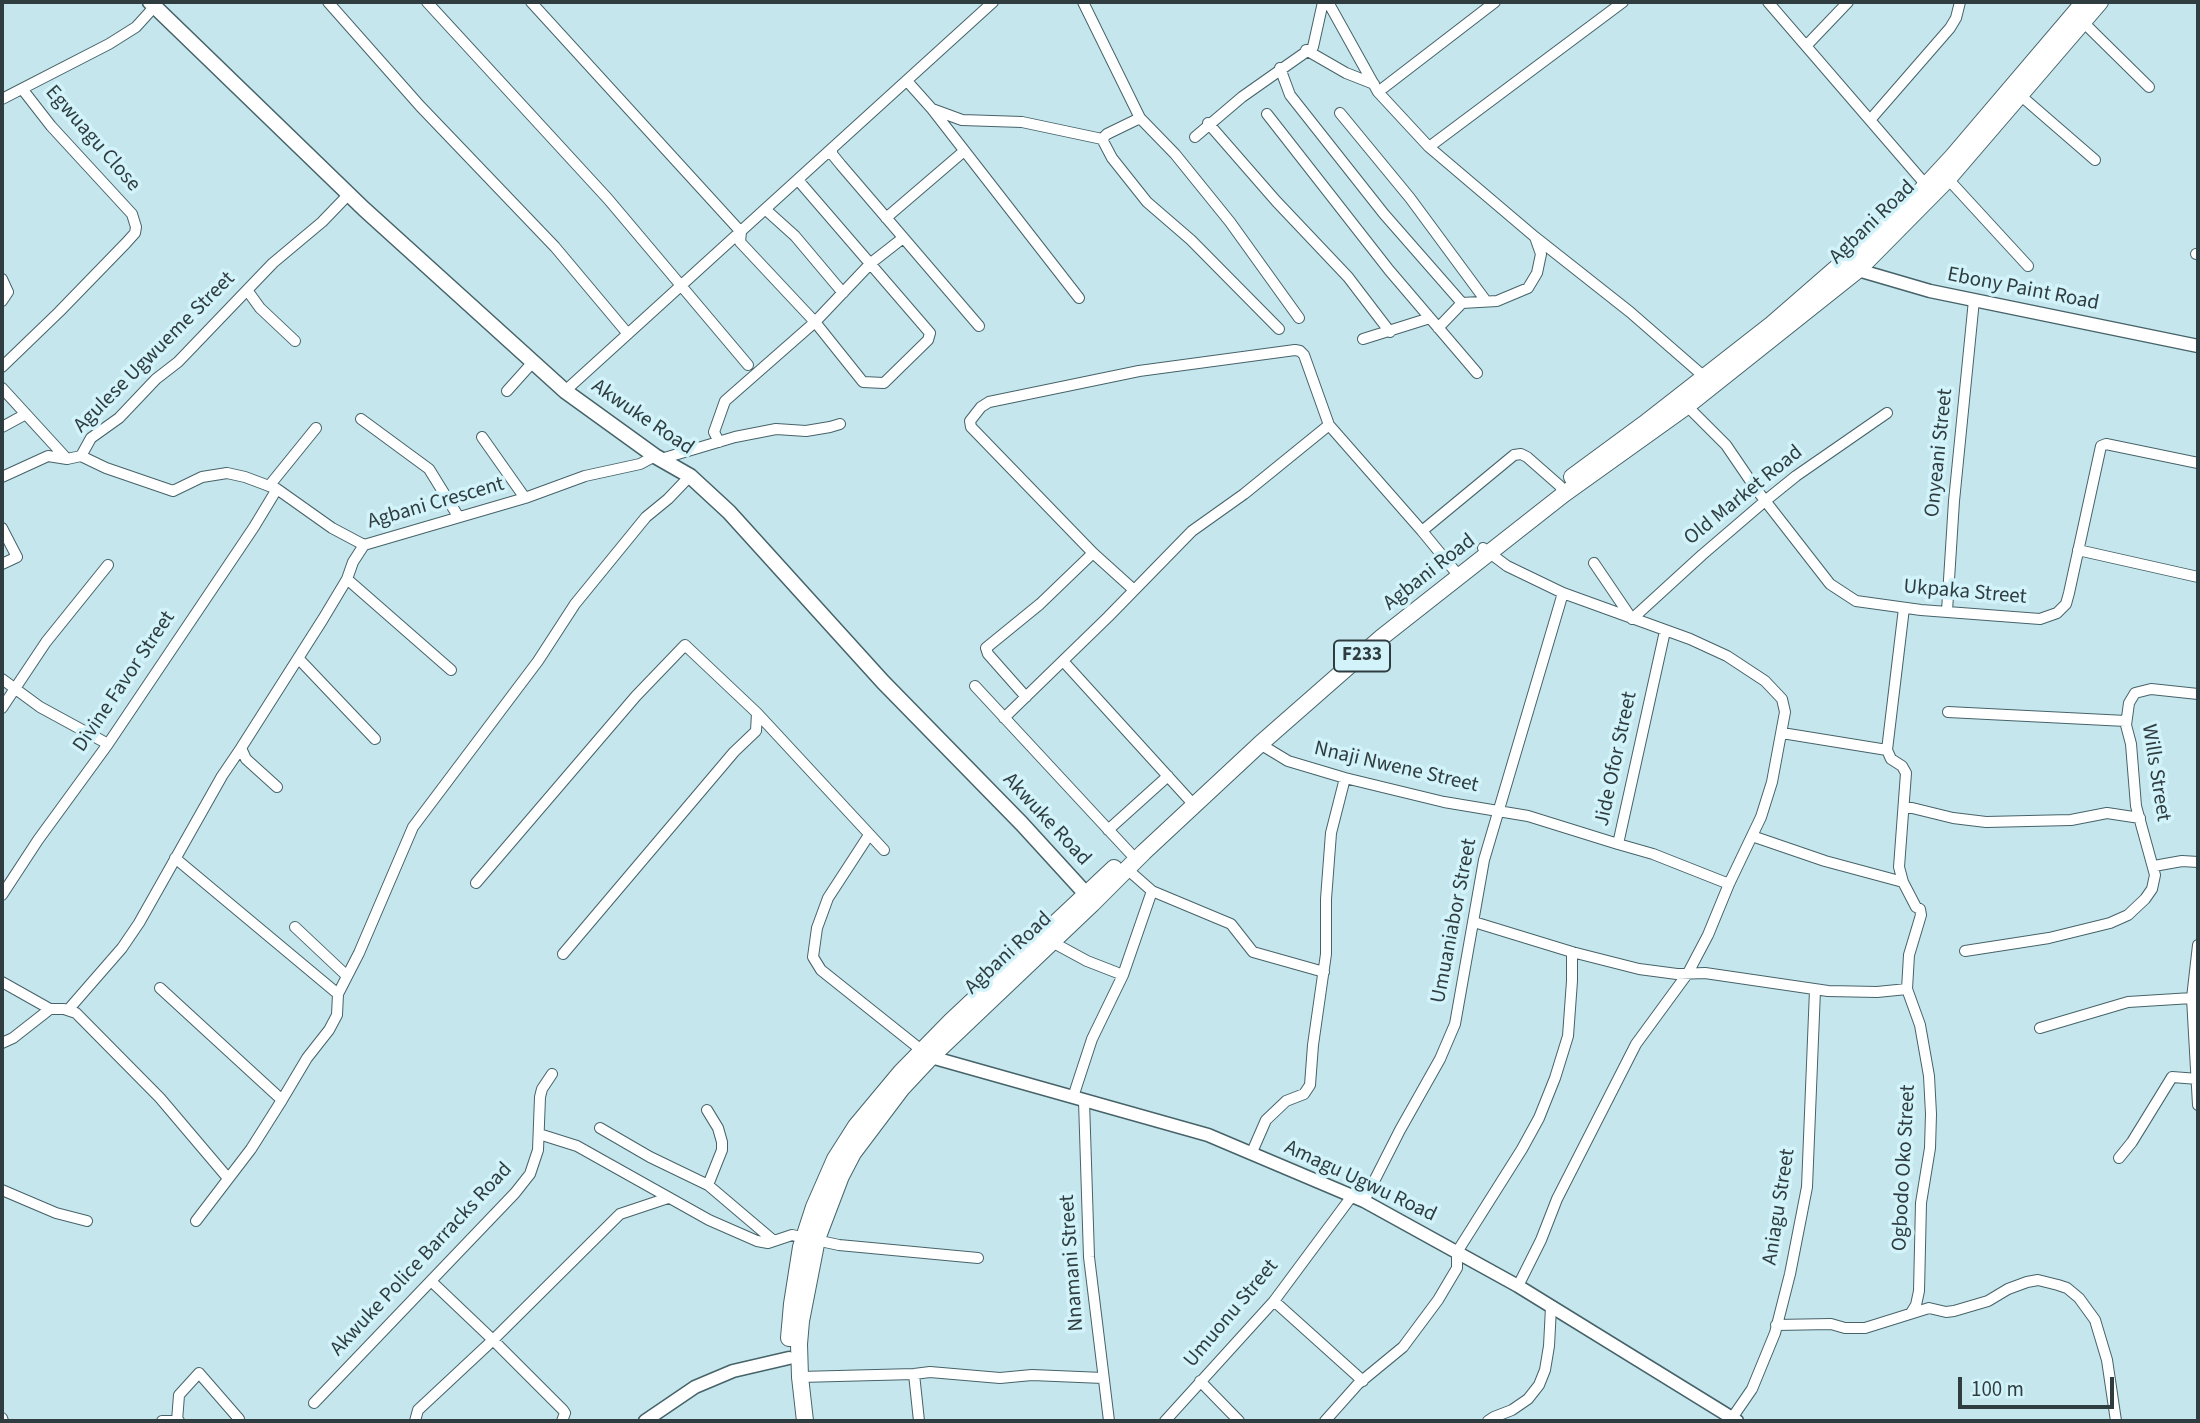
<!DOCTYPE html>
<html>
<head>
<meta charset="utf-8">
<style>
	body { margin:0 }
	#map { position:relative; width:2200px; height:1423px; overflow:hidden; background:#c5e6ed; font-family:"Source Sans 3",sans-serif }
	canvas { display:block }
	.frame { position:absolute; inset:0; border:4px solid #303d40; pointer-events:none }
	.scale { position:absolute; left:1958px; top:1377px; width:156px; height:32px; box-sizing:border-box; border:4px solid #303d40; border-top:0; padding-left:9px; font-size:21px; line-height:24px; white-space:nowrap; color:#303d40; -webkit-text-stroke:5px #d2f3fa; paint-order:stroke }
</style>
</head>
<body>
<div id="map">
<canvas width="2200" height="1423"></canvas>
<div class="frame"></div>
<div class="scale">100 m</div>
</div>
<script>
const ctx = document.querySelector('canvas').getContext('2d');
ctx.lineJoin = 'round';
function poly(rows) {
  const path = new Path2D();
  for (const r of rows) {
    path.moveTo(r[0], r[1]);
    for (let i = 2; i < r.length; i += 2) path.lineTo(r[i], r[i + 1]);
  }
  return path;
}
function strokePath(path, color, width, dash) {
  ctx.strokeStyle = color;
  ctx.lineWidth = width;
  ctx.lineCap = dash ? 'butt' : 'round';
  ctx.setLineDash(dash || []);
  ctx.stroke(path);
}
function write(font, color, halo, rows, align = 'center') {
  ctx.font = font + ' "Source Sans 3",sans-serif';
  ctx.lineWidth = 7;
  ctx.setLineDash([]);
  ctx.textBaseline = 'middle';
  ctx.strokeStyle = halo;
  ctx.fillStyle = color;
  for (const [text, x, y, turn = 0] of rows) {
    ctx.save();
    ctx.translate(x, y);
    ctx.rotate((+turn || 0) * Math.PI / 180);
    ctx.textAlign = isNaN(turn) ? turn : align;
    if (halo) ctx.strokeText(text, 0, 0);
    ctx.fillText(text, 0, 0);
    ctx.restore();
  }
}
const minor = poly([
	[328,2,420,106,555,247,628,334],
	[427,2,608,199,748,365],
	[531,2,741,232,740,242,815,322,863,382,884,383,928,340,930,333,798,180],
	[1083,2,1140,118],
	[1328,2,1378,92,1429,147,1535,237,1630,312,1708,380],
	[1768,2,1926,185],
	[2083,22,2149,87],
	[1806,46,1848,2],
	[1306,50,1346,73,1374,84],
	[1280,68,1290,95,1384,214,1462,303],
	[907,81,932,109,1079,298],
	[1378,92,1495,2],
	[2020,95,2095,160],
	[2,99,109,44,136,27,155,6],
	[932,109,962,120,1022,122,1102,139,1112,158,1147,202,1191,240,1279,329],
	[1340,113,1410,198,1486,301],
	[1267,114,1389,270,1430,318],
	[1870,120,1950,28,1956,18,1960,2],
	[1208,123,1276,201,1348,277,1390,332],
	[1195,137,1242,97,1313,47,1323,2],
	[1102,139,1107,134,1140,118,1175,154,1230,222,1299,318],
	[1429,147,1623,2],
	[832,149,832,154,841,165,979,326],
	[1948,179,2028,266],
	[765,209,795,236,843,293],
	[886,218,963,152],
	[2196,254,2198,254],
	[2,279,8,292,2,301],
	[247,290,260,308,295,341],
	[1438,328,1462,303,1497,301,1528,288,1537,273,1541,254,1535,237],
	[1363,339,1430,318,1477,373],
	[2,367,59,312,126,243,135,233,136,227,132,214,51,126,23,90],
	[2,388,67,459],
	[507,391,533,362],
	[565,391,993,2],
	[1687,406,1726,445,1756,489,1830,584,1856,601,1921,610,2040,619,2057,613,2066,604,2069,593,2101,446,2106,444,2198,463],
	[361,419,429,469,458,516],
	[2,427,26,414],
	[482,437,525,498],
	[719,442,714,432,725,401,815,322,871,263,903,238],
	[81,456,106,468,173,491,202,477,227,473,245,477,277,489,332,528,364,545,525,498,585,476,640,464,655,456],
	[661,459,735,437,776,429,806,431,830,427,840,424],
	[2,477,48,456,67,459,81,456,91,438,119,418,156,379,178,362,273,263,322,222,349,194],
	[269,486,316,428],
	[2,528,17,557,2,564],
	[1422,531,1514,455,1521,454,1527,457,1560,486,1564,494],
	[1483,548,1507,566,1563,593,1690,639,1727,656,1765,681,1782,699,1785,712,1772,782,1761,817,1729,884,1653,854,1618,844],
	[2078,550,2198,577],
	[1594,563,1632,619,1702,555,1765,501,1796,476,1887,413],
	[347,579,451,670],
	[1134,590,1093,553,971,427,970,421,981,407,989,402,1139,371,1295,350,1300,351,1304,355,1329,425,1422,531,1454,570,1458,579],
	[1904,608,1887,750,1891,759,1902,766,1906,773,1899,867,1903,882,1916,907,1920,909,1921,915,1909,955,1907,989,1920,1025,1929,1076,1931,1114,1930,1148,1921,1203,1919,1291,1916,1305,1911,1313],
	[1947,611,1954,501,1974,300],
	[298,658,375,739],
	[1063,661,1194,805],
	[2,679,40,707,108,744],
	[975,686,1130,853],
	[1026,697,988,654,986,648,1040,604,1093,553],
	[2,708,46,642,108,565],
	[1948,712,2126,721],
	[1004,718,1108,617,1192,531,1244,494,1329,425],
	[1782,733,1887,750],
	[1260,744,1288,761,1345,778,1444,802,1528,816,1618,844,1665,631],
	[277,787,246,759,241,748,323,619,347,579,353,562,364,545],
	[1904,806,1953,818,1986,822,2071,820,2107,813,2140,818],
	[1108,830,1168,776],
	[869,835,828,898,817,928,813,957,821,970,925,1053],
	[1752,836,1825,861,1903,882],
	[175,858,338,994],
	[2154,866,2182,861,2198,862],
	[1127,869,1152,891,1231,924,1253,952,1324,972],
	[476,883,636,696,685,645,757,713,884,850],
	[2,895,38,840,108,744,254,527,277,489],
	[1474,922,1572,952,1639,969,1677,974,1705,973,1828,991,1877,992,1907,989],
	[295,927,347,976],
	[1052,942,1087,961,1123,975],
	[2198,945,2192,998,2198,1105],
	[1965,951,2049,938,2110,923,2128,915,2145,899,2152,889,2155,875,2136,806,2131,744,2126,725,2129,703,2135,693,2151,689,2198,694],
	[563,954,734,752,756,731,757,713],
	[2,982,50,1009,64,1009,76,1013,160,1098,227,1177],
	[160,988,282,1100,307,1058,329,1030,337,1015,338,994,359,953,413,827,538,661,575,604,646,517,668,499,690,476],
	[68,1010,122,948,139,923,222,776,241,748],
	[2040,1028,2128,1002,2192,998],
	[2,1043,13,1038,50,1009],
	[1073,1097,1092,1039,1123,975,1152,891],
	[1084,1101,1089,1257,1109,1421],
	[707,1110,718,1128,722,1142,722,1150,708,1185],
	[600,1128,650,1157,708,1185,774,1241],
	[539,1134,577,1146,709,1220,757,1241,768,1243,792,1235,839,1245,978,1258],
	[1252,1152,1266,1120,1286,1101,1304,1094,1310,1085,1313,1045,1326,954,1326,899,1331,833,1345,778],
	[2119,1158,2132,1142,2172,1077,2198,1079],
	[2,1190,56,1213,87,1221],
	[1364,1201,1400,1130,1440,1059,1455,1024,1484,860,1563,593],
	[196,1221,251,1149,282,1100],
	[431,1281,493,1340,620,1214,668,1198],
	[1518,1286,1541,1240,1557,1199,1636,1044,1688,973,1708,935,1729,884],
	[1274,1301,1363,1381],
	[1776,1325,1831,1324,1845,1328,1865,1328,1929,1308,1946,1312,1954,1311,1988,1301,2008,1289,2027,1282,2038,1280,2058,1285,2067,1288,2079,1298,2095,1320,2107,1360,2116,1421],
	[914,1374,919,1421],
	[800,1377,914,1374,930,1372,1000,1378,1032,1375,1103,1378],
	[1200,1381,1239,1421],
	[314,1403,515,1193,530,1174,538,1150,540,1097,542,1089,552,1074],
	[2,1418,3,1421],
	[1732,1418,1752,1389,1775,1333,1790,1274,1807,1187,1815,990],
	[162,1421,179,1421],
	[177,1421,179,1395,199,1373,239,1419],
	[415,1421,418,1410,493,1340,563,1410,565,1413,562,1421],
	[1165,1421,1274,1301,1352,1196],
	[1325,1421,1358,1384,1403,1347,1438,1300,1457,1268,1457,1252,1522,1149,1539,1118,1555,1078,1568,1036,1572,981,1572,952],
	[1488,1421,1494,1417,1512,1410,1528,1399,1539,1385,1545,1370,1549,1346,1551,1307]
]);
const tertiary = poly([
	[1853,264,1858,270,1930,291,2198,346],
	[931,1057,1208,1135,1364,1201,1518,1286,1737,1421],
	[645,1421,695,1387,733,1371,789,1358]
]);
const secondary = poly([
	[150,2,364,209,565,391,655,456,690,476,729,512,883,682,1022,824,1086,894]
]);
const primary = poly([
	[1572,477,1644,424,1772,324,1903,210,1953,156,2084,2],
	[789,1338,792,1304,801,1247,814,1207,835,1159,856,1126,901,1072,951,1021,1114,868],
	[805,1421,800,1377,799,1344,801,1321,817,1239,841,1176,853,1153,902,1088,931,1057,1092,904,1144,852,1260,744,1382,637,1564,494,1687,406,1858,270,1948,179,2100,2]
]);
const shields = [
	[1362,656,56]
];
const shieldNames = [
	["F233",1362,656]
];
const streetNames = [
	["Egwuagu Close",92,139,49],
	["Agbani Road",1873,223,-44],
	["Ebony Paint Road",2023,290,11],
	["Agulese Ugwueme Street",155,353,-45],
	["Akwuke Road",642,418,34],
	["Onyeani Street",1940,453,-84],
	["Old Market Road",1744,496,-39],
	["Agbani Crescent",436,504,-16],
	["Agbani Road",1430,573,-38],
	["Ukpaka Street",1965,593,5],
	["Divine Favor Street",125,682,-56],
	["Jide Ofor Street",1617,759,-78],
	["Nnaji Nwene Street",1396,768,13],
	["Wills Street",2155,773,81],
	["Akwuke Road",1046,820,47],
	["Umuaniabor Street",1455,921,-79],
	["Agbani Road",1009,954,-43],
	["Ogbodo Oko Street",1905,1168,-87],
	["Amagu Ugwu Road",1360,1182,25],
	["Aniagu Street",1780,1207,-81],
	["Akwuke Police Barracks Road",422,1260,-47],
	["Nnamani Street",1073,1263,-94],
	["Umuonu Street",1232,1314,-50]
];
strokePath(minor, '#466369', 12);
strokePath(tertiary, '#466369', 15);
strokePath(secondary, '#466369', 17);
strokePath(primary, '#466369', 18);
strokePath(minor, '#fff', 10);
strokePath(tertiary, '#fff', 12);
strokePath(secondary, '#fff', 14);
strokePath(primary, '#fff', 16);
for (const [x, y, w] of shields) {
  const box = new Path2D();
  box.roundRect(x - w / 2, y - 15.5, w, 31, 5);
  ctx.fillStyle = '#d2f3fa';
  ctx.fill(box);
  strokePath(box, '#303d40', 2);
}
write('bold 19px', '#303d40', null, shieldNames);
write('21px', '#303d40', '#d2f3fa', streetNames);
</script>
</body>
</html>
